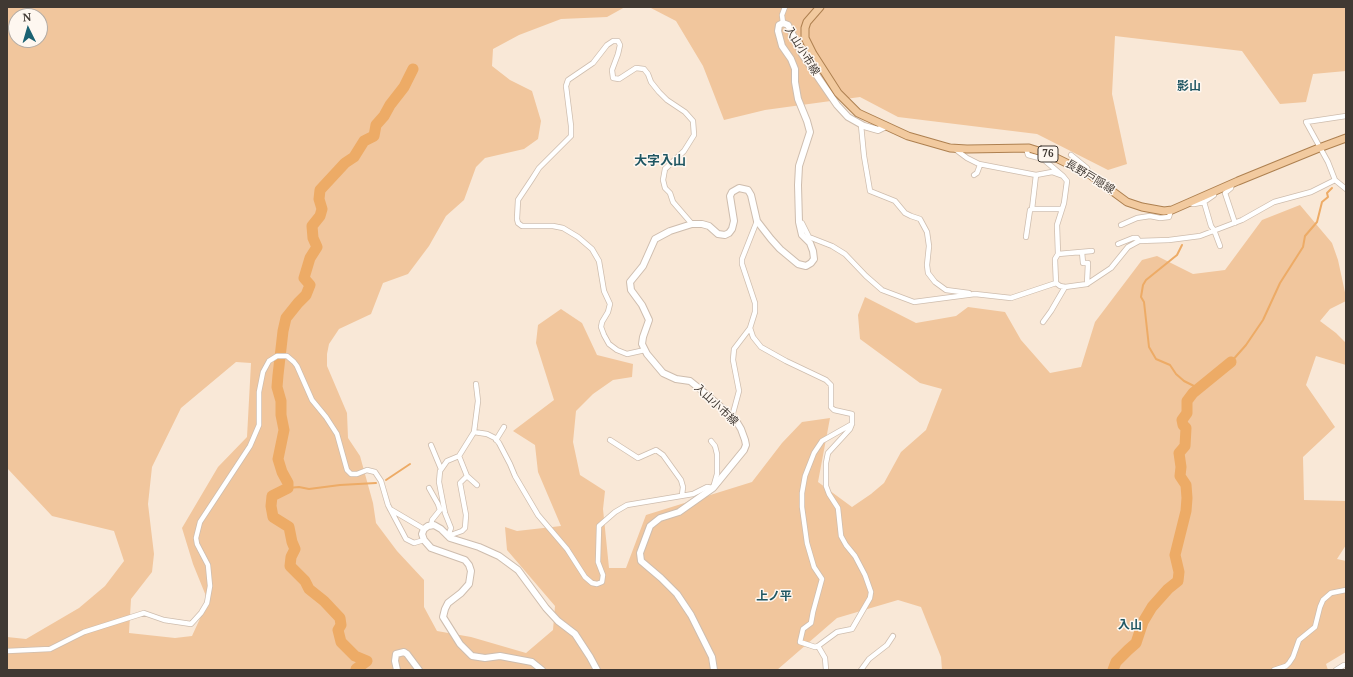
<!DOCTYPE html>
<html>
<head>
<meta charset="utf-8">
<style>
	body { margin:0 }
	#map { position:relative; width:1353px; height:677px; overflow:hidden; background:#f9e8d7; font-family:"Noto Serif",serif }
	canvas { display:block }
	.frame { position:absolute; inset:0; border:8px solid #403933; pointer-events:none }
	.north { position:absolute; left:8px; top:8px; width:40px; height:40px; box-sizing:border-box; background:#fef7f0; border:1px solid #b2aba4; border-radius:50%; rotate:355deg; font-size:11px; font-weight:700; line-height:16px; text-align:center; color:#403933 }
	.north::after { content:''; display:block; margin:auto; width:14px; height:18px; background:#1b6272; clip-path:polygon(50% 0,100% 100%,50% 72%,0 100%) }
</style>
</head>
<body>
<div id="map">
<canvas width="1353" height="677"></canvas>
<div class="frame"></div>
<div class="north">N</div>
</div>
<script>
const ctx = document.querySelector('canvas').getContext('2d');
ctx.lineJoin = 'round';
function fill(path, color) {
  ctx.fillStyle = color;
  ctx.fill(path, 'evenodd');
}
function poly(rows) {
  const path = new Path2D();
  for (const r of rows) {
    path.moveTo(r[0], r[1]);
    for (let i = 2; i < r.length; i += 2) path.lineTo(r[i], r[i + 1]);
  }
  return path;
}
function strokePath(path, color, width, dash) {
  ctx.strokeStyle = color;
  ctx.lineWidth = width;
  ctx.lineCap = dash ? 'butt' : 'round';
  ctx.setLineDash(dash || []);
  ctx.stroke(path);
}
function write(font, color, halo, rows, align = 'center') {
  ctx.font = font + ' "Noto Serif","Noto Sans JP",serif';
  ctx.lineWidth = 3;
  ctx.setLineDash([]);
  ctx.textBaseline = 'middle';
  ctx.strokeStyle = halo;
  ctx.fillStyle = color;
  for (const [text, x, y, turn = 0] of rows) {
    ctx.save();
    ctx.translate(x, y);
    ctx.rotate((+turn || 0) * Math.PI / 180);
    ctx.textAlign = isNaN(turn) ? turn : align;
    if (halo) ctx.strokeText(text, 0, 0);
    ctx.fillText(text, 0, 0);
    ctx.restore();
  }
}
const green = poly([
	[7,7,625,7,607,17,561,19,519,35,493,49,492,66,510,80,532,91,541,121,538,139,524,149,485,158,476,167,464,200,446,216,429,246,408,274,383,283,371,314,339,329,329,344,327,354,327,366,347,413,348,438,360,456,373,503,376,523,397,551,424,580,424,607,437,631,471,637,526,653,553,630,555,606,507,550,505,527,517,531,561,526,538,472,535,445,513,431,554,400,536,343,538,325,561,309,582,323,597,355,633,364,632,377,613,380,593,394,576,411,573,442,580,475,605,491,603,509,609,568,626,568,646,515,752,482,782,443,802,422,830,418,818,482,852,507,871,494,884,483,901,452,926,430,942,389,920,383,860,339,858,315,865,297,916,323,956,316,968,307,1005,312,1021,340,1050,373,1081,367,1095,322,1142,260,1157,256,1193,274,1225,270,1262,220,1300,205,1332,243,1338,260,1346,297,1346,301,1330,309,1320,321,1336,333,1346,343,1346,365,1316,356,1306,385,1335,427,1303,457,1304,500,1346,501,1346,545,1337,559,1346,561,1346,652,1326,664,1328,670,942,670,941,657,921,607,898,600,837,618,777,670,7,670,7,637,26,639,79,608,105,586,124,561,114,531,52,516,7,468],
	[16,16,40,16,40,40,16,40],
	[236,362,251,363,247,437,218,467,182,528,193,564,208,601,192,636,175,638,129,633,131,599,152,572,154,554,148,504,152,467,181,408],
	[649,7,1346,7,1346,71,1313,74,1306,102,1280,104,1242,51,1115,36,1112,94,1127,164,1108,170,1037,134,898,117,860,97,765,110,724,120,703,66,676,21]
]);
const stream = poly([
	[1182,245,1177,255,1146,280,1143,285,1141,297,1144,302,1149,347,1156,359,1170,365,1176,374,1184,381,1196,387,1197,390],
	[1231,362,1246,345,1263,320,1280,283,1303,247,1305,236,1317,222,1322,202,1328,197,1327,193,1332,188],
	[386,480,410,464],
	[288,488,299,487,309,489,340,485,376,483]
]);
const river = poly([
	[356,670,356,669,367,661,355,656,341,642,338,630,341,625,340,618,324,601,309,589,305,581,290,566,291,557,295,549,292,542,289,527,273,517,271,506,272,496,288,488,288,483,282,472,278,459,284,430,281,415,281,401,277,387,278,375,283,331,286,318,298,303,306,295,310,285,304,278,310,258,317,247,313,238,312,226,320,216,322,209,319,199,320,190,345,163,354,157,364,141,374,136,376,125,384,116,390,105,404,87,413,69],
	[1113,670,1116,662,1128,650,1136,643,1143,622,1152,607,1168,589,1178,581,1179,572,1175,555,1186,511,1187,498,1186,485,1180,476,1181,467,1179,453,1185,446,1186,428,1183,425,1182,420,1187,413,1187,401,1193,393,1231,362]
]);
const street = poly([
	[783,23,782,15,785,7],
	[1346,116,1306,122,1328,162,1335,180,1346,189],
	[861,125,864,156,870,191,895,201,905,213,911,216,920,219,927,232,929,246,927,265,928,273,935,282,946,290,969,293],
	[1026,148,1028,155,1043,159,1063,176],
	[955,149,967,158,979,164,1036,175,1052,172,1063,176,1067,181,1064,203,1057,225,1058,254,1055,259,1056,283],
	[1071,155,1087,168,1089,174],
	[974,175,977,173,980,165],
	[1036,175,1032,209,1061,209],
	[1232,184,1231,188,1225,193,1235,223],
	[1204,202,1211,226,1214,230,1220,246],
	[1190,203,1194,204,1204,202,1214,195,1214,192],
	[799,222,802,223,809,237,832,246,845,254,866,276,882,290,914,302,975,294,1011,298,1056,283],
	[1121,225,1137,218,1150,216,1160,218,1169,217,1171,210],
	[1026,237,1030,210,1032,209],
	[1118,244,1133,238,1137,238,1139,241],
	[1082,252,1083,263,1088,263,1087,284],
	[1058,254,1092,251],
	[1056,283,1060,286,1065,287,1087,284,1111,268,1128,247,1139,241,1169,240,1200,236,1242,220,1274,202,1311,192,1335,180],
	[1043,322,1051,311,1065,287],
	[750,328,753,337,761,347,786,361,826,380,831,385,831,407,834,410,852,414,852,424,850,429,828,453,826,463,826,486,829,494,838,508,841,536,846,545,855,556,865,575,871,592,870,598,852,629,837,632,818,646,825,658,826,670],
	[645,350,627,354,617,350,609,344,604,335,601,327,602,322,608,312,610,304,604,291,599,261,592,249,578,237,563,228,553,226,522,226,518,223,517,219,518,200,532,179,539,168,571,136,571,126,566,86,568,80,593,63,607,45,613,41,618,41,620,45,618,54,612,70,613,78,619,79,636,68,644,69,648,74,651,82,659,92,667,100,685,112,693,121,694,135,684,151,665,169,663,180,665,188,670,193,673,202,692,224],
	[732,417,739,391,733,360,734,349,750,328,755,312,755,303,742,264,742,259,757,221],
	[474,432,478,401,476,384],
	[496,440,504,427],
	[610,440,638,458,656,450,663,455,681,480,683,487,682,495],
	[431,445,441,469],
	[467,476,477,485],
	[429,488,438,504,440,510,432,520,431,526],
	[390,509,424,529],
	[448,536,451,528,445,513,439,482,440,471,447,461,459,456,474,432,487,434,495,438,499,443,510,464,515,476,538,515,567,549,585,577,592,583,597,584,602,582,603,575,598,562,599,526,615,512,627,505,693,494,707,487,713,488,717,474,717,454,715,446,711,441],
	[448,536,462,531,465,528,466,515,460,483,467,476,459,456],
	[818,646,815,647,800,642,803,629,811,623,813,612,822,579,814,567,807,543,802,507,802,493,805,476,814,453,822,441,852,424],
	[7,651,50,649,84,632,144,613,164,620,191,624,201,613,207,603,210,586,208,565,197,544,196,538,200,522,250,446,259,425,259,392,263,372,269,361,277,356,287,356,294,362,297,366,312,400,326,417,337,434,347,470,351,474,357,474,367,470,375,472,381,481,388,505,406,539,414,543,424,540],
	[861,670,869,659,887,645,893,636],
	[1274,670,1286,666,1289,663,1293,657,1299,640,1315,627,1320,607,1323,600,1331,593,1346,590],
	[1336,670,1344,665,1346,665]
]);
const secondary = poly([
	[397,670,395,661,396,654,404,652,407,654,419,670],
	[542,670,532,662,500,656,485,658,472,656,460,644,443,617,445,609,448,603,461,593,469,584,471,571,469,565,465,560,431,548,424,540,422,534,424,529,428,526,434,525,441,529,450,538,479,547,499,556,518,570,546,608,558,621,575,634,590,657,597,670],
	[714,670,712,657,691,615,677,594,661,578,641,561,640,553,650,526,660,518,679,512,713,488,744,450,746,445,745,440,741,429,735,419,700,389,690,381,676,379,663,373,647,354,642,344,643,337,649,320,642,305,631,290,630,282,643,266,655,239,670,231,692,224,702,224,709,226,718,234,725,235,729,233,732,229,734,221,730,196,732,192,739,188,748,190,751,195,757,221,771,239,780,249,798,264,806,266,811,263,814,259,813,251,810,243,802,235,799,222,798,185,799,166,810,132,807,121,798,99,795,82,795,69,791,59,782,46,778,31,779,25,783,23,788,25,802,54,837,105,848,117,864,126,878,130,886,126]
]);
const primary = poly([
	[820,7,807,22,805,28,805,38,813,54,838,93,858,113,908,136,950,148,967,149,1029,148,1048,154,1089,174,1127,202,1142,207,1164,211,1172,210,1238,181,1319,148,1346,138]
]);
const shields = [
	[1048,154,20]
];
const shieldNames = [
	["76",1048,154]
];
const streetNames = [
	["入山小市線",802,51,58],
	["長野戸隠線",1090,177,31],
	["入山小市線",716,405,43]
];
const neighbourhoodNames = [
	["影山",1189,87],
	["上ノ平",774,597],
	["入山",1130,626]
];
const quarterNames = [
	["大字入山",660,161]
];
fill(green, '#f1c69d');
strokePath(stream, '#edab66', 2);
strokePath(river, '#edab66', 11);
strokePath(street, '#cebdae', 6);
strokePath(secondary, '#cebdae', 8);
strokePath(primary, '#ae8050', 9);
strokePath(street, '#fff', 4.5);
strokePath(secondary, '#fff', 6);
strokePath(primary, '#f2ca9f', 7);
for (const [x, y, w] of shields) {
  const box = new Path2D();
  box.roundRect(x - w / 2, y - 8, w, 16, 3);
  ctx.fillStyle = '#fef7f0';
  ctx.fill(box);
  strokePath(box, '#403933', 1);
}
write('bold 10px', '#403933', null, shieldNames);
write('11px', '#403933', '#fef7f0', streetNames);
write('bold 12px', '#205763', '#fef7f0', neighbourhoodNames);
write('bold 13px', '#205763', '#fef7f0', quarterNames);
</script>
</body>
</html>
